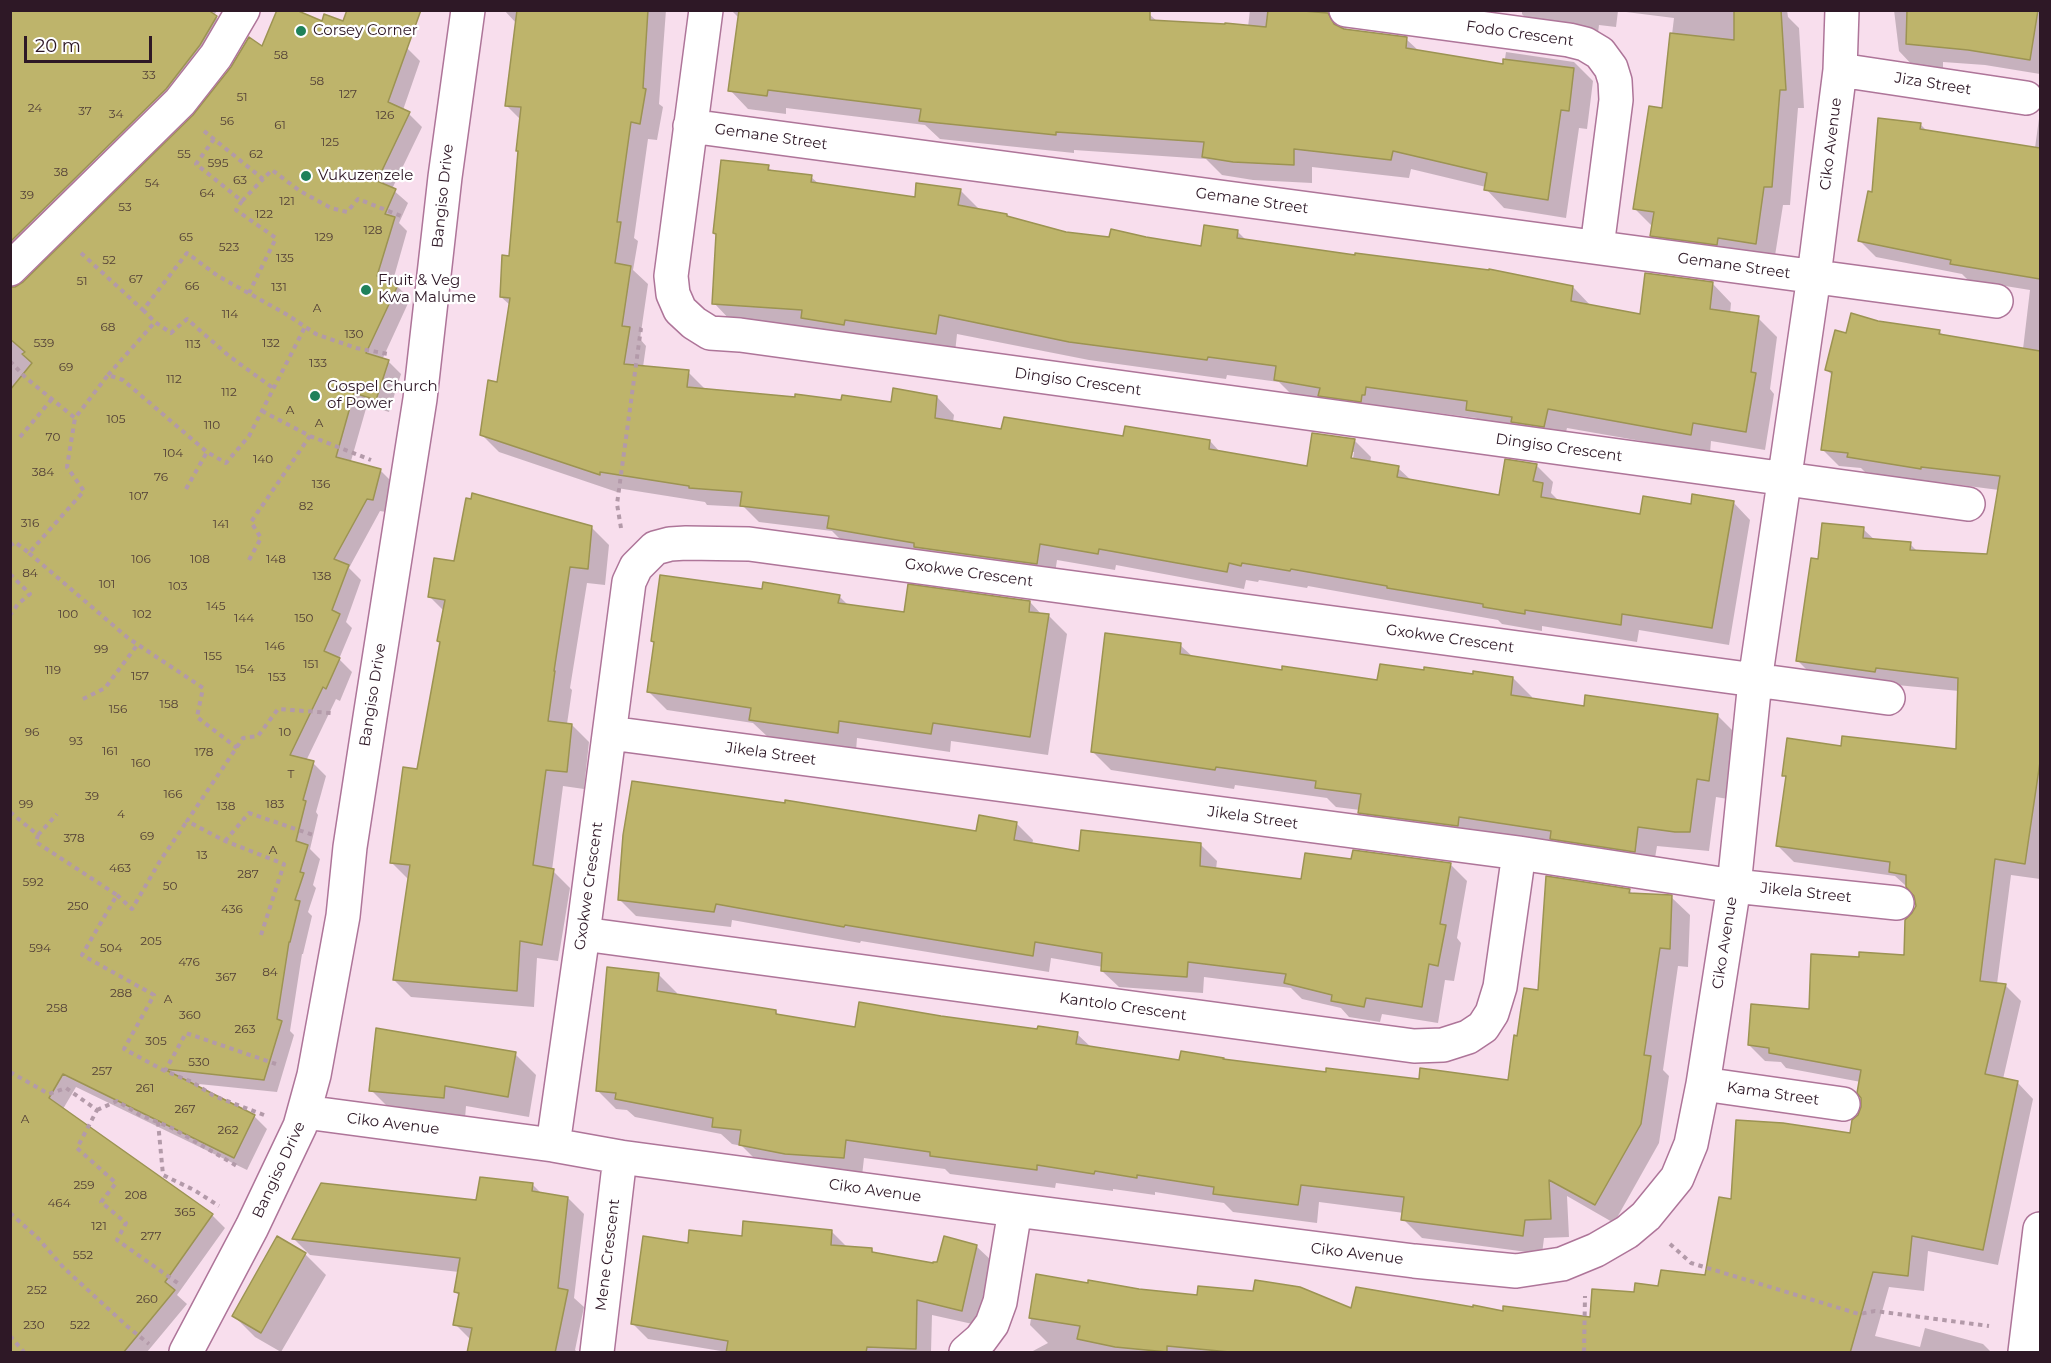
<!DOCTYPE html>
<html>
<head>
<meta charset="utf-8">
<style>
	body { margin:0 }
	#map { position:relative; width:2051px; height:1363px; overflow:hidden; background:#f8deed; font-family:Montserrat,sans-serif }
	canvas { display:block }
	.frame { position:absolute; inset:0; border:12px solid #2e1826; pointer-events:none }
	.scale { position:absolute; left:24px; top:36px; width:128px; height:27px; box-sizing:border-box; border:3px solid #2e1826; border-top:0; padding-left:8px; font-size:18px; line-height:21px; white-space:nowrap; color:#2e1826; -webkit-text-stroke:4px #fff; paint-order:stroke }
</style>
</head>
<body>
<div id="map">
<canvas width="2051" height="1363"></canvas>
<div class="frame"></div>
<div class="scale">20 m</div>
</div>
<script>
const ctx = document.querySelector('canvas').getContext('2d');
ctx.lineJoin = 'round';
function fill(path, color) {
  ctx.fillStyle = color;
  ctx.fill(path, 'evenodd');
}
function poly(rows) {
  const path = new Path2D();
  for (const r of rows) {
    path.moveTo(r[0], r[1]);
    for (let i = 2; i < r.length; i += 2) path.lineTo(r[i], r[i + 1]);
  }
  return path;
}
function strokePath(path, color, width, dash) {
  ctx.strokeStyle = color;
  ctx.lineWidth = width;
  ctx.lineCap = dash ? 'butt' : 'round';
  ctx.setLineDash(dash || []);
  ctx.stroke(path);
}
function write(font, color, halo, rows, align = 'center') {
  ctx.font = font + ' Montserrat,sans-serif';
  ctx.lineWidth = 4.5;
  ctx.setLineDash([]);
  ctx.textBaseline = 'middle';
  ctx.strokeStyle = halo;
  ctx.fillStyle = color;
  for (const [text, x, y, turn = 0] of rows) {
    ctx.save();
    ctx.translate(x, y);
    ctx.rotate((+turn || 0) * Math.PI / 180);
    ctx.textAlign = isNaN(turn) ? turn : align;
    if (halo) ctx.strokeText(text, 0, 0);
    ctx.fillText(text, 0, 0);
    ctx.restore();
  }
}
const shadow = poly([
	[10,10,217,10,214,16,230,31,10,268],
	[504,10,666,10,659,104,663,107,657,140,648,139,634,238,638,241,633,270,648,284,640,339,646,346,643,367,688,372,705,389,843,402,892,404,937,397,954,415,953,422,1003,431,1210,441,1220,452,1308,468,1354,440,1371,457,1370,463,1398,468,1412,481,1500,497,1536,465,1553,482,1551,493,1560,502,1641,516,1692,505,1733,502,1750,520,1729,645,1639,630,1637,642,1542,626,1542,631,1502,624,1498,620,1308,586,1307,588,1259,580,1258,582,1246,580,1244,589,1116,565,1115,570,1057,560,1054,580,846,545,832,531,759,522,744,507,707,505,705,502,617,488,617,492,499,452,481,434,498,384,510,305,501,297,510,258,521,120,506,105,517,24],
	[1351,452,1354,452,1352,466,1349,465],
	[731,10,1081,10,1149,14,1158,22,1248,27,1250,10,1360,10,1349,18,1346,30,1406,39,1419,51,1504,65,1506,52,1574,62,1593,81,1587,129,1579,128,1566,218,1504,208,1486,189,1486,187,1411,169,1409,178,1312,167,1312,183,1253,180,1222,175,1206,159,1074,150,1074,153,940,139,925,125,786,108,786,114,748,109,730,90,739,18],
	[1522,10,1787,10,1788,17,1799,28,1804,108,1798,108,1790,205,1783,205,1774,262,1670,254,1652,235,1653,227,1635,209,1663,109,1674,18,1618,11,1616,27,1599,25,1597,41,1540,33,1522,14],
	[1894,10,2040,10,2040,74,1985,65,1943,62,1943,69,1915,68,1899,51],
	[323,23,407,48,420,61,403,110,409,114,422,127,392,189,408,203,399,223,407,231,392,284,397,286,410,299,382,360,388,361,401,374,389,412,367,405,351,461,380,470,393,483,386,512,380,511,349,568,361,580,346,622,352,628,339,659,352,672,340,701,336,699,306,761,313,763,326,776,316,812,318,815,310,849,320,859,313,885,316,888,308,912,312,916,303,954,302,954,290,1031,294,1035,277,1092,189,1083,254,1116,267,1129,247,1170,76,1087,63,1109,212,1215,225,1228,177,1295,187,1304,147,1352,10,1352,10,289,16,288,24,284,263,49],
	[2040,111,2040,879,2011,875,1997,984,2005,985,2021,1001,2003,1079,2017,1082,2033,1099,1998,1265,1928,1251,1924,1291,1889,1287,1875,1336,1920,1347,1925,1328,1983,1344,1991,1352,1031,1352,1048,1343,1030,1325,1037,1276,1139,1291,1352,1310,1504,1313,1591,1319,1635,1294,1706,1276,1733,1201,1851,1134,1863,1107,1861,1082,1786,1068,1781,1062,1765,1061,1749,1045,1810,1011,1861,958,1905,957,1913,915,1917,906,1915,894,1895,876,1794,862,1778,846,1787,778,1784,775,1842,747,1958,751,1959,691,1814,677,1798,661,1819,561,1863,529,1876,541,1910,544,1918,552,1988,556,1999,490,1937,482,1937,484,1865,472,1861,468,1839,466,1823,450,1833,376,1827,370,1847,335,1878,323,1939,331,1944,336,2023,349,2030,290,1968,280,1962,274,1876,257,1860,241,1873,194,1920,124,1928,132,2035,148],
	[768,167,773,172,811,177,819,184,916,198,960,190,979,209,1065,233,1202,247,1238,232,1247,241,1573,287,1592,307,1641,316,1712,283,1731,303,1730,314,1758,318,1777,337,1770,389,1774,394,1765,450,1711,441,1710,453,1567,428,1563,445,1487,429,1476,418,1384,406,1383,414,1295,398,1279,382,1227,375,1226,379,1089,360,957,334,955,353,822,337,813,328,733,323,714,303,717,235,714,233],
	[591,527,609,545,605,585,587,583,570,688,572,690,567,724,572,725,589,742,584,789,563,786,552,870,570,888,558,961,537,958,534,1007,411,997,394,980,408,879,391,862,418,771,441,643,439,641,444,611,429,596,455,563],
	[764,591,839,596,849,606,906,614,1030,602,1042,615,1049,616,1067,634,1048,755,951,741,950,752,857,738,856,751,769,738,753,723,667,710,648,691,655,644,652,641],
	[1180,645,1193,657,1283,671,1378,682,1474,676,1513,678,1532,697,1532,700,1585,708,1718,716,1737,735,1728,799,1716,797,1709,851,1657,846,1653,870,1379,831,1360,812,1360,810,1336,807,1327,798,1235,785,1234,789,1111,770,1092,751],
	[1016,823,1033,840,1032,845,1080,853,1200,844,1217,861,1216,869,1303,881,1353,861,1450,864,1467,881,1457,938,1461,943,1454,981,1445,980,1438,1023,1382,1014,1380,1022,1349,1017,1341,1008,1302,999,1291,988,1204,977,1203,993,1119,987,1102,971,1103,967,1051,958,1049,972,861,941,860,943,732,920,731,927,636,916,619,899,977,833],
	[1629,890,1634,895,1671,897,1690,915,1688,967,1678,966,1663,1070,1669,1076,1659,1143,1614,1223,1567,1196,1569,1237,1544,1238,1542,1254,1422,1238,1403,1219,1404,1213,1319,1202,1317,1223,1233,1212,1224,1203,1155,1192,1155,1195,1113,1189,1113,1191,1056,1183,1055,1188,950,1174,945,1169,864,1158,862,1176,759,1163,742,1146,732,1144,721,1134,635,1117,627,1110,616,1109,597,1090,658,974,677,993,676,996,775,1011,781,1017,856,1028,941,1018,1039,1031,1077,1034,1092,1048,1181,1062,1223,1059,1327,1074,1420,1081,1509,1082,1518,1037,1539,992],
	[515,1054,536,1075,529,1117,466,1106,465,1119,392,1111,371,1090],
	[532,1184,542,1194,568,1198,584,1214,574,1298,584,1307,575,1350,577,1352,468,1352,471,1340,455,1324,460,1296,455,1292,459,1272,310,1255,294,1239,478,1202],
	[832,1232,848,1248,871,1249,876,1255,934,1265,976,1246,992,1261,977,1325,932,1315,931,1352,727,1352,648,1339,632,1323,689,1245,743,1237],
	[305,1254,326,1275,281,1352,255,1337,234,1316]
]);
const building = poly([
	[10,10,208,10,217,16,200,45,166,89,10,242,10,10],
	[277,10,296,10,322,21,324,14,343,21,347,10,421,10,388,102,410,112,377,181,396,189,385,214,395,217,377,276,398,285,366,353,389,360,376,400,354,393,336,457,381,469,373,500,367,499,334,559,349,565,332,610,340,614,324,651,340,658,326,689,323,687,290,755,314,761,303,800,306,801,296,841,308,845,300,872,304,873,295,900,300,901,290,942,289,942,277,1019,282,1021,264,1080,164,1069,255,1115,234,1158,63,1074,49,1098,213,1214,165,1282,175,1290,123,1353,10,1353,10,390,32,363,22,354,25,352,10,339,10,287,15,287,23,282,193,115,231,67,249,37,262,46,277,10],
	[517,10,648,10,643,88,646,89,640,124,631,122,617,222,621,222,615,263,631,266,622,326,630,327,624,364,689,370,687,387,795,397,795,394,841,400,842,395,891,402,893,388,937,396,935,418,1001,429,1004,417,1123,436,1125,426,1210,440,1209,449,1307,466,1312,433,1355,439,1351,458,1399,466,1397,477,1499,495,1505,459,1537,464,1533,481,1543,483,1541,497,1640,514,1643,496,1691,504,1692,494,1734,501,1712,628,1622,614,1621,625,1525,610,1525,614,1483,607,1483,604,1387,588,1387,586,1291,569,1290,571,1242,563,1241,566,1229,563,1227,572,1099,549,1098,554,1040,544,1037,564,914,547,914,543,827,528,829,516,740,506,742,492,689,488,689,486,600,472,600,475,480,435,488,380,497,382,510,298,500,297,502,255,509,256,518,151,516,151,521,107,505,106,517,10],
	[739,10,1150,10,1150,20,1225,24,1225,23,1266,27,1268,10,1291,10,1328,13,1334,24,1344,29,1407,37,1406,48,1503,64,1503,59,1574,68,1569,111,1561,110,1548,200,1484,190,1487,173,1393,151,1391,160,1294,149,1294,165,1233,162,1202,157,1204,142,1056,132,1056,135,919,121,921,109,768,90,767,96,728,91,739,10],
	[1734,10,1781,10,1786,90,1780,90,1772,187,1764,187,1756,244,1718,238,1717,245,1650,236,1654,212,1633,209,1649,106,1662,108,1670,33,1734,40,1734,10],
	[1907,10,2038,10,2030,60,1968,50,1906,44,1907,10],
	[1878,118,1921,123,1920,129,2040,148,2040,279,1950,264,1951,260,1858,241,1868,191,1872,192,1878,118],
	[721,160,769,165,768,170,812,175,811,182,915,197,916,183,961,189,958,205,1007,214,1007,216,1066,232,1109,237,1111,229,1146,237,1201,246,1204,225,1238,230,1237,238,1355,255,1355,253,1489,270,1489,269,1573,286,1571,301,1640,314,1645,273,1713,282,1710,309,1759,316,1751,372,1756,373,1746,432,1693,423,1691,435,1548,409,1544,427,1511,422,1512,417,1466,410,1467,401,1366,387,1365,395,1362,395,1361,402,1318,396,1320,388,1274,380,1276,366,1208,357,1207,360,1069,342,939,315,936,334,845,320,844,325,801,318,802,310,712,304,716,234,713,233,721,160],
	[1851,313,1878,321,1940,330,1939,334,2040,351,2040,762,2025,864,1995,859,1980,981,2006,984,1985,1074,2018,1081,1983,1250,1912,1236,1908,1276,1873,1272,1850,1353,1240,1353,1167,1346,1167,1352,1115,1347,1077,1339,1080,1326,1029,1318,1036,1274,1088,1283,1088,1280,1139,1289,1197,1295,1198,1286,1253,1291,1255,1280,1300,1287,1351,1308,1356,1287,1473,1307,1473,1305,1503,1311,1503,1306,1590,1317,1592,1289,1634,1292,1635,1283,1658,1286,1661,1270,1705,1275,1719,1197,1731,1199,1736,1120,1783,1123,1850,1133,1852,1120,1858,1115,1861,1107,1861,1098,1857,1093,1861,1070,1769,1053,1769,1048,1748,1045,1751,1004,1809,1009,1811,954,1859,957,1859,952,1904,955,1905,920,1912,913,1916,906,1914,896,1906,887,1906,875,1889,872,1890,862,1776,846,1786,776,1782,776,1787,738,1841,746,1842,736,1956,749,1958,678,1876,668,1875,672,1796,661,1811,558,1818,559,1822,523,1864,527,1863,538,1911,542,1910,550,1987,554,2000,476,1921,467,1921,469,1847,457,1848,453,1821,450,1832,372,1825,370,1835,330,1846,333,1851,313],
	[472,493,592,526,588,569,570,567,554,671,555,671,548,721,572,724,567,772,546,770,533,865,554,869,542,945,520,941,517,991,393,980,410,865,390,863,403,767,417,769,440,642,437,641,445,600,428,597,434,558,454,561,466,498,471,499,472,493],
	[660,575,762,589,763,582,840,595,838,603,904,612,908,584,1030,601,1029,612,1049,614,1030,737,933,723,931,734,839,721,838,733,749,720,751,708,647,692,654,642,651,641,660,575],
	[1105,633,1181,643,1180,654,1282,670,1282,666,1377,680,1380,664,1424,670,1424,667,1473,674,1473,671,1513,677,1511,695,1584,706,1585,695,1718,714,1709,781,1697,779,1690,832,1675,832,1638,827,1635,852,1550,839,1551,831,1459,817,1458,826,1358,813,1361,794,1315,788,1316,781,1216,767,1215,770,1091,752,1105,633],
	[632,781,785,803,785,800,976,831,979,815,1017,822,1014,840,1079,851,1081,830,1201,843,1200,866,1301,879,1305,853,1351,859,1353,850,1451,863,1440,924,1446,925,1438,966,1429,964,1422,1007,1366,998,1364,1007,1331,1001,1332,995,1284,983,1286,974,1188,962,1187,977,1101,971,1102,953,1035,942,1033,956,845,925,844,927,716,904,714,912,618,900,623,835,632,781],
	[1546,876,1630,889,1629,893,1672,895,1670,949,1660,948,1644,1055,1651,1056,1641,1124,1595,1205,1549,1180,1551,1219,1525,1220,1523,1236,1401,1220,1404,1197,1301,1185,1298,1205,1213,1194,1214,1187,1137,1175,1137,1178,1095,1171,1094,1174,1037,1165,1037,1170,930,1156,930,1152,846,1140,844,1158,785,1154,739,1145,741,1130,712,1127,713,1118,615,1099,616,1093,596,1091,607,967,659,973,657,991,776,1010,776,1014,855,1027,859,1002,941,1016,1037,1029,1038,1026,1078,1032,1076,1044,1179,1060,1181,1051,1224,1058,1223,1059,1326,1072,1326,1068,1419,1079,1420,1068,1508,1080,1514,1035,1517,1036,1524,988,1538,990,1546,876],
	[376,1028,516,1052,508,1097,445,1086,444,1098,369,1091,376,1028],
	[480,1177,533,1183,532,1191,568,1197,558,1288,568,1290,555,1353,467,1353,472,1328,453,1325,459,1293,454,1292,460,1258,292,1239,321,1183,476,1200,480,1177],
	[743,1221,832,1230,831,1245,872,1248,872,1252,933,1263,933,1262,937,1262,944,1236,977,1245,962,1311,917,1300,916,1349,867,1347,866,1353,726,1353,728,1341,631,1324,643,1236,688,1243,689,1230,742,1236,743,1221],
	[277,1236,306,1253,261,1333,232,1316,277,1236]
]);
const path = poly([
	[204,131,263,179,272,170,300,191,331,208,347,212,358,199,401,216],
	[214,139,196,164,242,201,263,179],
	[242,201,236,210,276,238,249,293],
	[81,253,143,310,187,253,218,276,286,314,316,334,356,348,388,354],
	[143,310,155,322,171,333,187,319,229,356,273,388],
	[10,361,26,378,75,418,108,375,123,380,207,452,226,463,249,436,305,327],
	[108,375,155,322],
	[262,411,310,436,371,460],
	[20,437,52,399],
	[186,489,207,452],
	[621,528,617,504,641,328,643,325],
	[10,546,15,542,29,553,84,491,67,467,75,418],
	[29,553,128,638,203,688,197,717,237,748],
	[249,560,261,538,251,522,310,436],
	[10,574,30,594,18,604,10,615],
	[83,699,105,688,138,644],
	[10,812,38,835,36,842,117,895,82,955,154,995,124,1049,165,1071],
	[38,835,57,814],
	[225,841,249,813,313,835],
	[117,895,132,909,160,861,187,821],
	[261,935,284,864,225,841,187,821,243,738,258,736,278,709,331,713],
	[10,1072,49,1094,66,1088,97,1110,77,1148,116,1183,101,1202,126,1223,117,1240,179,1284],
	[97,1110,117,1101,140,1115,172,1128,237,1166],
	[264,1115,214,1096,192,1082,165,1071,186,1033,276,1064],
	[158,1122,163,1175,194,1190,219,1206],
	[10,1213,37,1237,64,1268,128,1327,149,1344],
	[1670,1244,1691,1263,1859,1314,1875,1311,1989,1326],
	[10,1336,24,1352],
	[1584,1352,1585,1296]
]);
const street = poly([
	[706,10,671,276,673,294,680,310,694,323,710,333,740,335,1968,504],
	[1346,10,1569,40,1585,44,1600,53,1611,68,1615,81,1616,100,1597,247],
	[1840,70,2026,98],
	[690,126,1996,301],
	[10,269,180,102,216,56,243,10],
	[610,733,1519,853,1734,886,1897,903],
	[583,934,1414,1046,1443,1045,1468,1037,1483,1027,1492,1013,1500,987,1519,853],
	[1703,1084,1843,1104],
	[305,1112,553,1145,620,1157,1015,1210,1414,1261,1516,1271,1562,1264,1596,1250,1627,1232,1646,1216,1677,1178,1691,1144,1703,1084,1734,886,1755,681,1814,276,1840,70,1842,10],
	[553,1145,583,934,629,582,636,567,655,548,670,544,686,543,749,544,1888,698],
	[186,1352,252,1227,300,1126,314,1075,343,916,350,847,370,717,420,399,445,177,468,10],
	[597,1352,620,1157],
	[966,1352,981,1339,992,1324,1000,1302,1015,1210]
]);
const secondary = poly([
	[2025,1352,2040,1229]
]);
const markers = [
	[301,31,6,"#1f815a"],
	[306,176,6,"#1f815a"],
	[366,290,6,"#1f815a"],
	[315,396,6,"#1f815a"]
];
const numberNames = [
	["58",281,55],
	["33",149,75],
	["58",317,81],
	["127",348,94],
	["51",242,97],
	["24",35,108],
	["37",85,111],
	["34",116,114],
	["126",385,115],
	["56",227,121],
	["61",280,125],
	["125",330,142],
	["55",184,154],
	["62",256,154],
	["595",218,163],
	["38",61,172],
	["63",240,180],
	["54",152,183],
	["64",207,193],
	["39",27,195],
	["121",287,201],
	["53",125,207],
	["122",264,214],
	["128",373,230],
	["65",186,237],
	["129",324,237],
	["523",229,247],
	["135",285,258],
	["52",109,260],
	["67",136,279],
	["51",82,281],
	["66",192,286],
	["131",279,287],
	["A",317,308],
	["114",230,314],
	["68",108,327],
	["130",354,334],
	["539",44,343],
	["132",271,343],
	["113",193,344],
	["133",318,363],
	["69",66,367],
	["112",174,379],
	["112",229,392],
	["A",290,410],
	["105",116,419],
	["A",319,423],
	["110",212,425],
	["70",53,437],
	["104",173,453],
	["140",263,459],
	["384",43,472],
	["76",161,477],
	["136",321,484],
	["107",139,496],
	["82",306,506],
	["316",30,523],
	["141",221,524],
	["106",141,559],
	["108",200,559],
	["148",276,559],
	["84",30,573],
	["138",322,576],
	["101",107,584],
	["103",178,586],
	["145",216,606],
	["100",68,614],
	["102",142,614],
	["144",244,618],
	["150",304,618],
	["146",275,646],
	["99",101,649],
	["155",213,656],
	["151",311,664],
	["154",245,669],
	["119",53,670],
	["157",140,676],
	["153",277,677],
	["158",169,704],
	["156",118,709],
	["96",32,732],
	["10",285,732],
	["93",76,741],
	["161",110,751],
	["178",204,752],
	["160",141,763],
	["T",291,774],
	["166",173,794],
	["39",92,796],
	["99",26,804],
	["183",275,804],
	["138",226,806],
	["4",121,814],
	["69",147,836],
	["378",74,838],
	["A",273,850],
	["13",202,855],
	["463",120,868],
	["287",248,874],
	["592",33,882],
	["50",170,886],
	["250",78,906],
	["436",232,909],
	["205",151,941],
	["594",40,948],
	["504",111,948],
	["476",189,962],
	["84",270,972],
	["367",226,977],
	["288",121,993],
	["A",168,999],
	["258",57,1008],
	["360",190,1015],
	["263",245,1029],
	["305",156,1041],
	["530",199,1062],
	["257",102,1071],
	["261",145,1088],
	["267",185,1109],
	["A",25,1119],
	["262",228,1130],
	["259",84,1185],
	["208",136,1195],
	["464",59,1203],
	["365",185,1212],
	["121",99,1226],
	["277",151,1236],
	["552",83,1255],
	["252",37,1290],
	["260",147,1299],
	["230",34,1325],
	["522",80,1325]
];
const poiNames = [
	["Corsey Corner",313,31],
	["Vukuzenzele",318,176],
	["Fruit & Veg",378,281],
	["Kwa Malume",378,298],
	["Gospel Church",327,387],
	["of Power",327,404]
];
const streetNames = [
	["Fodo Crescent",1520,34,8],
	["Jiza Street",1933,84,9],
	["Gemane Street",771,137,8],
	["Ciko Avenue",1831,144,-83],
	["Bangiso Drive",443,196,-84],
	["Gemane Street",1252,201,8],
	["Gemane Street",1734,266,8],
	["Dingiso Crescent",1078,382,8],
	["Dingiso Crescent",1559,448,8],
	["Gxokwe Crescent",969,573,8],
	["Gxokwe Crescent",1450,639,8],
	["Bangiso Drive",373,695,-81],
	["Jikela Street",771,754,8],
	["Jikela Street",1253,818,8],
	["Gxokwe Crescent",589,886,-82],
	["Jikela Street",1806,893,6],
	["Ciko Avenue",1725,943,-81],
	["Kantolo Crescent",1123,1007,8],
	["Kama Street",1773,1094,8],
	["Ciko Avenue",393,1124,7],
	["Bangiso Drive",279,1170,-65],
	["Ciko Avenue",875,1191,8],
	["Ciko Avenue",1357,1254,7],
	["Mene Crescent",608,1255,-83]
];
fill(shadow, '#0003');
fill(building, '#beb46b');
strokePath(building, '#9c9352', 1.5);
strokePath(street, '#ae7599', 36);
strokePath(secondary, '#ae7599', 36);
strokePath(path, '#b39aa9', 4, [4.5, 4.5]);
strokePath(street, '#fff', 33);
strokePath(secondary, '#fff', 33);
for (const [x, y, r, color] of markers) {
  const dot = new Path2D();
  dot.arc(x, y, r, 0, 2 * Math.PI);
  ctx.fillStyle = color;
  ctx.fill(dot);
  strokePath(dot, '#fff', 2);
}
write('12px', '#523f37', null, numberNames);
write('15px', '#2e1826', '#fff', poiNames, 'left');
write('15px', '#2e1826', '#fff', streetNames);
</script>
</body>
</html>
